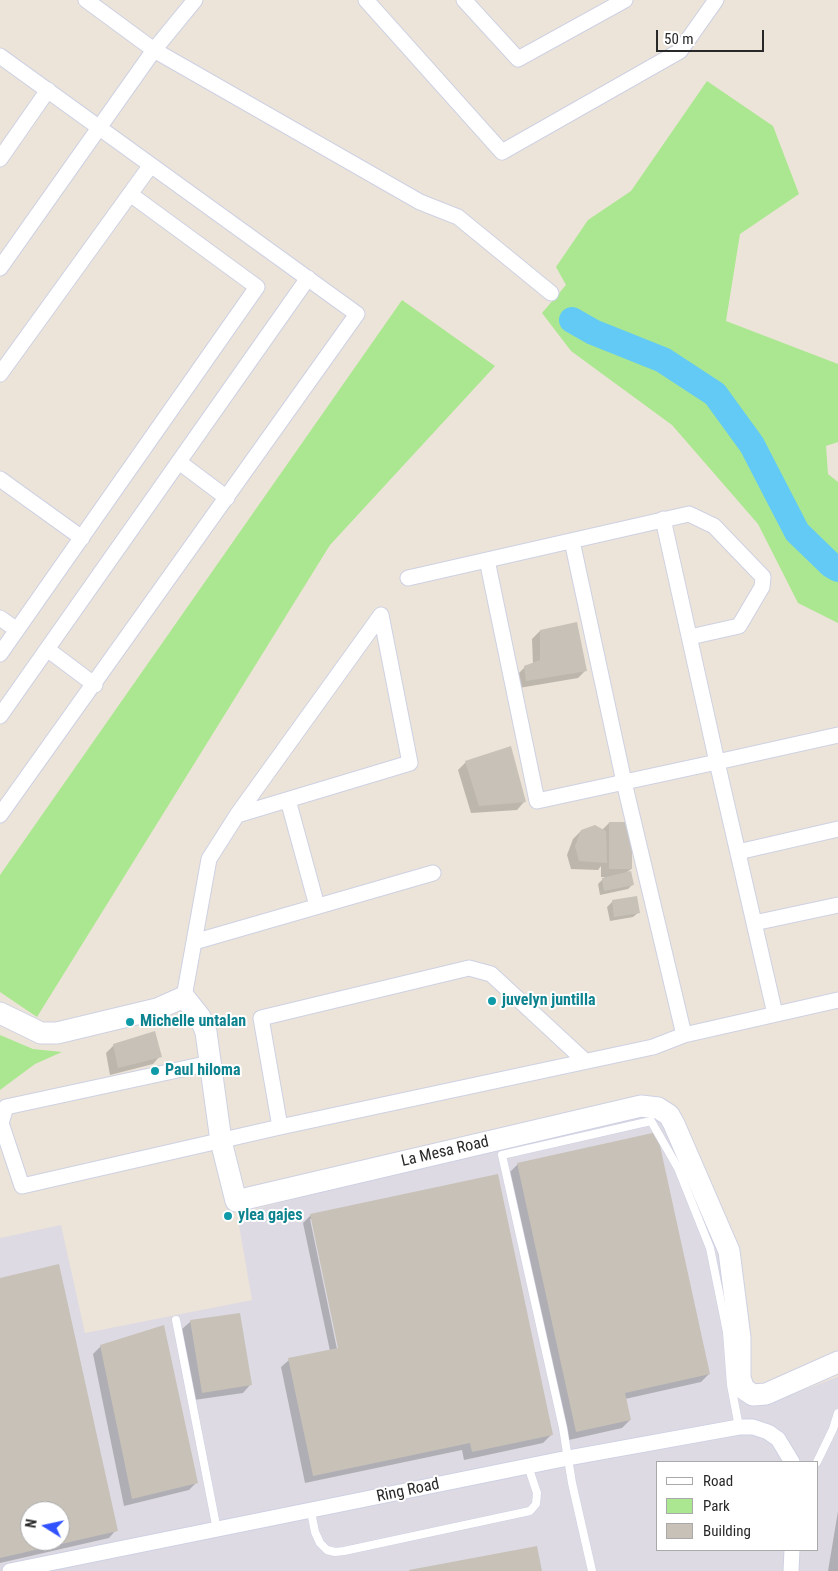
<!DOCTYPE html>
<html>
<head>
<meta charset="utf-8">
<style>
	body { margin:0 }
	#map { position:relative; width:838px; height:1571px; overflow:hidden; background:#ece4d8; font-family:"Roboto Condensed",sans-serif }
	canvas { display:block }
	.legend { position:absolute; left:656px; top:1461px; width:162px; height:90px; box-sizing:border-box; background:#fff; border:1px solid #a9a9a9; margin:0; padding:6px 9px; list-style:none; font-size:15px; color:#282828 }
	.legend li { display:flex; align-items:center; gap:10px; height:25px }
	.legend b { width:25px; border:1px solid #a9a9a9 }
	.north { position:absolute; left:20px; top:1501px; width:50px; height:50px; box-sizing:border-box; background:#fff; border:1px solid #a9a9a9; border-radius:50%; rotate:280deg; font-size:14px; font-weight:700; line-height:20px; text-align:center; color:#282828 }
	.north::after { content:''; display:block; margin:auto; width:18px; height:22px; background:#3251ff; clip-path:polygon(50% 0,100% 100%,50% 72%,0 100%) }
	.scale { position:absolute; left:656px; top:30px; width:108px; height:22px; box-sizing:border-box; border:2px solid #282828; border-top:0; padding-left:6px; font-size:15px; line-height:18px; white-space:nowrap; color:#282828; -webkit-text-stroke:4px #fff; paint-order:stroke }
</style>
</head>
<body>
<div id="map">
<canvas width="838" height="1571"></canvas>
<ul class="legend">
<li><b style="height:6px;background:#fff"></b>Road</li>
<li><b style="height:14px;background:#abe790"></b>Park</li>
<li><b style="height:14px;background:#c7c1b8"></b>Building</li>
</ul>
<div class="north">N</div>
<div class="scale">50 m</div>
</div>
<script>
const ctx = document.querySelector('canvas').getContext('2d');
ctx.lineJoin = 'round';
function fill(path, color) {
  ctx.fillStyle = color;
  ctx.fill(path, 'evenodd');
}
function poly(rows) {
  const path = new Path2D();
  for (const r of rows) {
    path.moveTo(r[0], r[1]);
    for (let i = 2; i < r.length; i += 2) path.lineTo(r[i], r[i + 1]);
  }
  return path;
}
function strokePath(path, color, width, dash) {
  ctx.strokeStyle = color;
  ctx.lineWidth = width;
  ctx.lineCap = dash ? 'butt' : 'round';
  ctx.setLineDash(dash || []);
  ctx.stroke(path);
}
function write(font, color, halo, rows, align = 'center') {
  ctx.font = font + ' "Roboto Condensed",sans-serif';
  ctx.lineWidth = 4;
  ctx.setLineDash([]);
  ctx.textBaseline = 'middle';
  ctx.strokeStyle = halo;
  ctx.fillStyle = color;
  for (const [text, x, y, turn = 0] of rows) {
    ctx.save();
    ctx.translate(x, y);
    ctx.rotate((+turn || 0) * Math.PI / 180);
    ctx.textAlign = isNaN(turn) ? turn : align;
    if (halo) ctx.strokeText(text, 0, 0);
    ctx.fillText(text, 0, 0);
    ctx.restore();
  }
}
const industrial = poly([
	[653,1112,668,1127,721,1241,738,1400,766,1404,838,1377,838,1571,0,1571,0,1238,61,1225,85,1333,252,1300,237,1214,491,1148],
	[657,1462,817,1462,817,1550,657,1550],
	[30,1511,60,1511,60,1541,30,1541]
]);
const green = poly([
	[707,81,773,126,799,194,740,234,726,321,838,364,838,442,826,446,828,474,838,482,838,623,798,603,758,524,672,425,571,351,542,313,566,285,556,267,588,220,631,191],
	[402,300,495,366,330,545,37,1017,0,992,0,875],
	[0,1035,33,1049,62,1052,35,1064,0,1090]
]);
const shadow = poly([
	[540,631,586,670,578,678,519,688,517,675,525,667,533,664,532,639],
	[466,762,524,802,517,810,471,813,458,770],
	[609,823,631,869,626,873,633,884,628,889,600,895,598,884,605,877,601,877,601,866,598,870,571,869,567,855,573,839,581,831,602,830],
	[612,902,639,912,633,917,610,921,607,907],
	[114,1045,160,1056,153,1064,110,1075,106,1053],
	[518,1164,709,1374,701,1382,625,1399,630,1420,622,1428,569,1440,510,1172],
	[311,1215,551,1435,543,1443,464,1460,462,1450,305,1483,281,1367,289,1360,330,1351,303,1223],
	[310,1219,313,1219,341,1354,338,1354],
	[0,1279,116,1530,109,1538,0,1563],
	[30,1511,60,1511,60,1541,30,1541],
	[239,1314,250,1385,243,1393,194,1400,182,1329,190,1322],
	[101,1346,197,1482,189,1490,124,1506,93,1354],
	[838,1511,838,1571,828,1571]
]);
const river = poly([
	[572,320,593,332,663,360,715,394,752,445,797,532,831,565,838,569]
]);
const building = poly([
	[577,622,587,671,526,681,524,666,540,660,540,630],
	[511,746,526,802,479,806,465,761],
	[609,822,632,822,632,869,609,869],
	[595,825,606,831,607,863,579,861,575,846,581,830],
	[631,871,634,885,604,891,602,878],
	[637,896,640,913,614,917,612,900],
	[155,1031,162,1057,118,1068,113,1044],
	[657,1132,710,1374,625,1393,631,1420,576,1432,517,1163],
	[498,1174,553,1435,472,1452,470,1443,313,1476,288,1358,338,1348,310,1214],
	[59,1264,118,1531,0,1558,0,1278],
	[30,1511,60,1511,60,1541,30,1541],
	[240,1313,252,1385,202,1393,190,1320],
	[164,1325,198,1483,132,1499,100,1345],
	[537,1546,542,1571,409,1571,409,1570]
]);
const lane = poly([
	[176,1320,217,1530],
	[817,1462,833,1429,838,1413],
	[311,1512,315,1532,320,1543,327,1550,335,1552,344,1551,530,1511,536,1504,537,1493,528,1466],
	[592,1571,572,1483,563,1428,502,1155,651,1121,678,1168,710,1248,727,1332,731,1385,739,1427]
]);
const street = poly([
	[86,0,154,50,420,202,458,217,551,293],
	[366,0,502,152,680,51,716,0],
	[464,0,518,59,625,0],
	[0,56,357,314,0,815],
	[0,159,48,90],
	[0,268,154,50,195,0],
	[0,374,151,165],
	[179,462,227,498],
	[0,479,82,538],
	[572,541,624,782,684,1035],
	[487,560,537,801,717,762,663,519],
	[408,578,689,514,714,526,763,577,762,587,739,626,690,637],
	[0,618,17,630],
	[47,649,95,685],
	[0,654,257,287,130,194],
	[0,716,308,278],
	[288,800,317,906],
	[738,852,838,829],
	[754,923,838,905],
	[194,942,433,873],
	[184,997,209,859,237,815,381,615,410,763,237,815],
	[775,1014,717,762,838,735],
	[210,1063,6,1107,1,1123,22,1186,280,1127,653,1047,684,1035,838,1000],
	[280,1127,261,1018,469,968,491,974,585,1061],
	[10,1571,568,1458,739,1427,753,1427,768,1432,778,1439,792,1462],
	[791,1571,792,1550]
]);
const secondary = poly([
	[0,1013,41,1033,57,1033,157,1009,184,997,200,1017,206,1032,221,1141,236,1201,641,1106,658,1108,669,1115,674,1124,729,1251,740,1338,740,1378,744,1389,753,1395,766,1394,838,1362]
]);
const markers = [
	[492,1001,5,"#0f9aa8"],
	[130,1022,5,"#0f9aa8"],
	[155,1071,5,"#0f9aa8"],
	[228,1216,5,"#0f9aa8"]
];
const cultureNames = [
	["juvelyn juntilla",502,1001],
	["Michelle untalan",140,1022],
	["Paul hiloma",165,1071],
	["ylea gajes",238,1216]
];
const streetNames = [
	["La Mesa Road",445,1152,-13],
	["Ring Road",408,1491,-12]
];
fill(industrial, '#dddae3');
fill(green, '#abe790');
fill(shadow, '#0003');
strokePath(river, '#63caf6', 26);
fill(building, '#c7c1b8');
strokePath(lane, '#ced1e3', 9);
strokePath(street, '#ced1e3', 17);
strokePath(secondary, '#ced1e3', 23);
strokePath(lane, '#fff', 8);
strokePath(street, '#fff', 15);
strokePath(secondary, '#fff', 21);
for (const [x, y, r, color] of markers) {
  const dot = new Path2D();
  dot.arc(x, y, r, 0, 2 * Math.PI);
  ctx.fillStyle = color;
  ctx.fill(dot);
  strokePath(dot, '#fff', 2);
}
write('bold 16px', '#0d838f', '#fff', cultureNames, 'left');
write('16px', '#282828', '#fff', streetNames);
</script>
</body>
</html>
